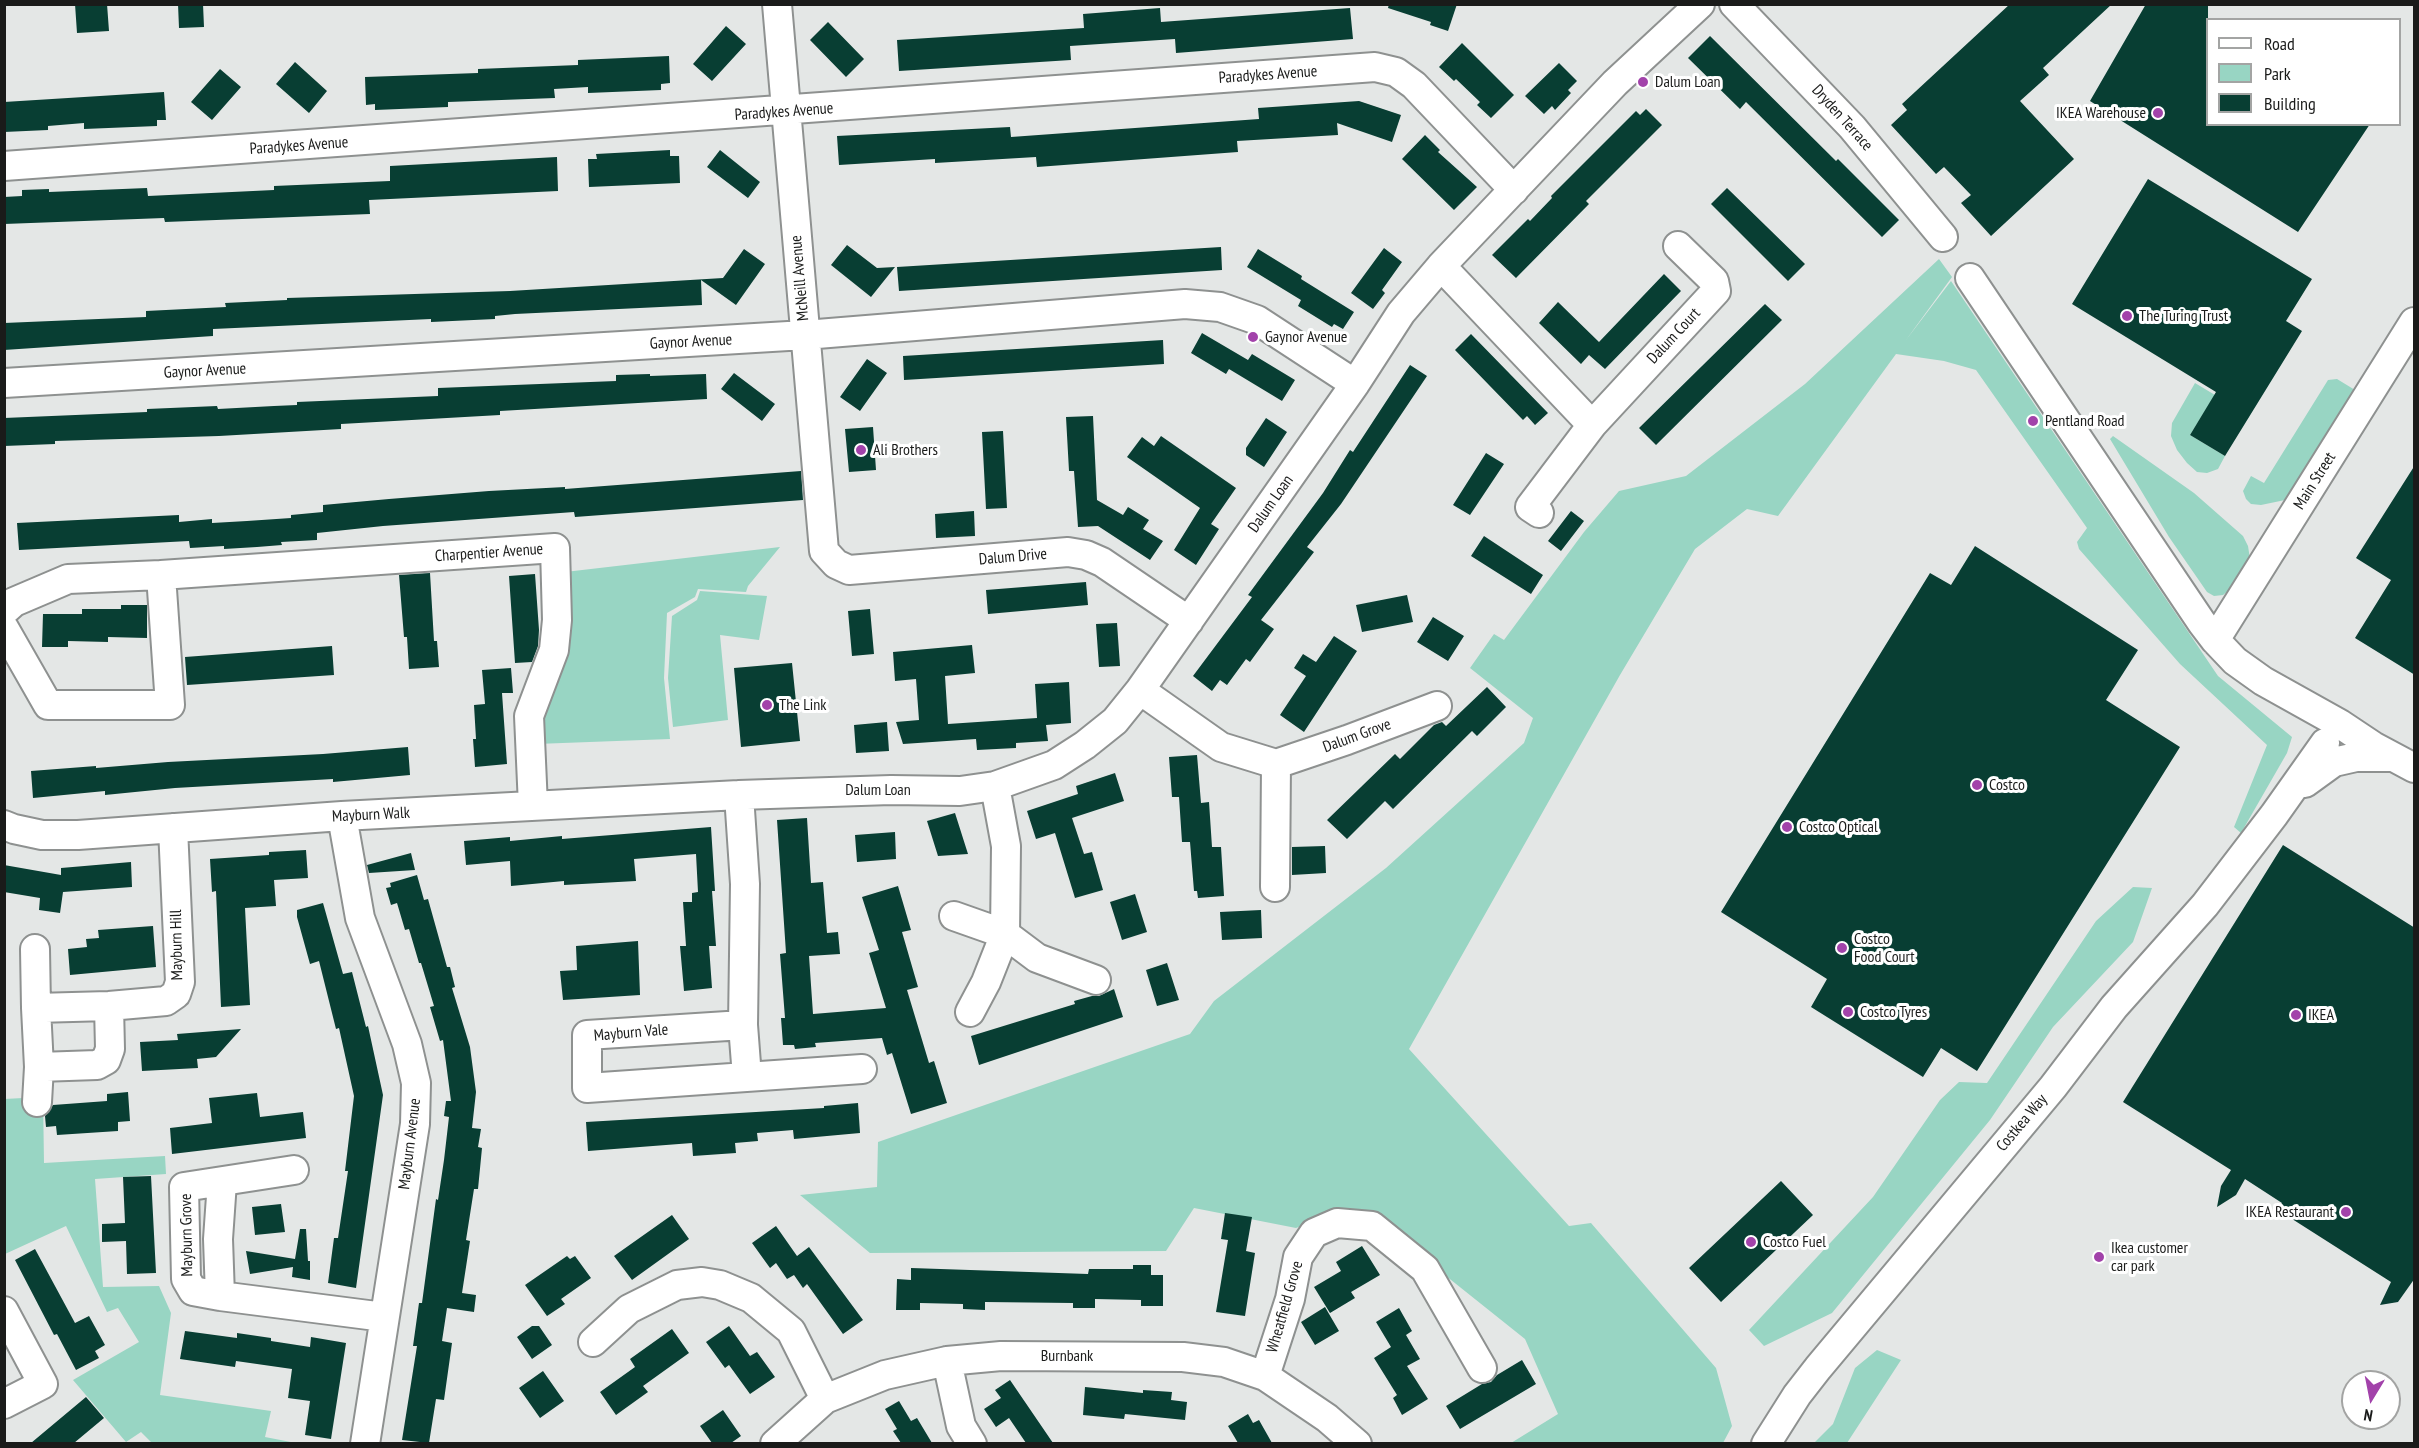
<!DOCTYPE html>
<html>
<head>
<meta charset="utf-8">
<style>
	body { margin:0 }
	#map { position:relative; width:2419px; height:1448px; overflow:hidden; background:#e4e7e6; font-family:"PT Sans Narrow",sans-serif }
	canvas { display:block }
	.frame { position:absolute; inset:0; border:6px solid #1a1b1a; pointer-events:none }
	.legend { position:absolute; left:2206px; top:18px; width:195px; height:108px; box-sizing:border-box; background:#fff; border:2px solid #a3a4a3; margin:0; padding:8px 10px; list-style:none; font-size:18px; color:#1a1b1a }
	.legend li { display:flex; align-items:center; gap:12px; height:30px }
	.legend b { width:30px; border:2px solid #a3a4a3 }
	.north { position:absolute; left:2341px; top:1370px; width:60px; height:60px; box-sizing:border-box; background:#fff; border:2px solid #a3a4a3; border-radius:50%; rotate:190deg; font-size:16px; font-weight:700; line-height:24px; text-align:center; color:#1a1b1a }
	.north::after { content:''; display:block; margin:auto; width:21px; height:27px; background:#a242aa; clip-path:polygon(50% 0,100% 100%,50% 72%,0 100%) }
</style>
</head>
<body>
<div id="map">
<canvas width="2419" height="1448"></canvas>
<div class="frame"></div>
<ul class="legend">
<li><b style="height:8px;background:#fff"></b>Road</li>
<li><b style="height:16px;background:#98d5c3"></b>Park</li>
<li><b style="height:16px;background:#083e33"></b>Building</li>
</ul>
<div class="north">N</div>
</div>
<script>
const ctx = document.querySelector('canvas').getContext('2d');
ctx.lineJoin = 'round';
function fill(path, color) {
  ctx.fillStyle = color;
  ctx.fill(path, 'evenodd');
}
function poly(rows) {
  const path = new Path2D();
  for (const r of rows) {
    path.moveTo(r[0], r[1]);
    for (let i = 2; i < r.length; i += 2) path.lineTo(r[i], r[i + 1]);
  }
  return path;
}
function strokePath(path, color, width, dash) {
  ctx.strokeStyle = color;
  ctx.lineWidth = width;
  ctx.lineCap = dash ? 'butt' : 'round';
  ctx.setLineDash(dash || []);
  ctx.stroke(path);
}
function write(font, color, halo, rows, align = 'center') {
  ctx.font = font + ' "PT Sans Narrow",sans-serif';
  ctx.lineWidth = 6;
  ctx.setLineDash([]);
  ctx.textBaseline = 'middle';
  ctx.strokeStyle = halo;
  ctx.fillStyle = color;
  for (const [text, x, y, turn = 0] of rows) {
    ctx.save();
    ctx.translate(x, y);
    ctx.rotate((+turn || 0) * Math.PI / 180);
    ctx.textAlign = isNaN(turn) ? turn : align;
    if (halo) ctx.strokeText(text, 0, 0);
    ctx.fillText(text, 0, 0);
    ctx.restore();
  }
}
const green = poly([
	[1939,259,1952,277,1906,340,1951,281,2218,676,2292,737,2287,753,2241,833,2234,827,2267,745,2180,664,2079,549,2077,542,2087,528,1976,370,1944,361,1896,354,1778,516,1747,509,1695,549,1620,675,1409,1049,1569,1226,1591,1223,1716,1368,1732,1426,1723,1443,1511,1443,1558,1414,1525,1339,1426,1260,1325,1217,1296,1228,1194,1208,1166,1251,870,1253,800,1195,877,1187,878,1142,1190,1034,1214,1001,1386,868,1524,743,1533,718,1470,668,1494,634,1504,640,1584,532,1619,491,1686,476,1805,384],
	[2337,379,2355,390,2285,500,2261,505,2251,504,2246,499,2243,491,2251,476,2264,483,2328,380],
	[2195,383,2215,395,2190,435,2225,456,2218,469,2207,473,2197,472,2187,463,2177,450,2171,436,2172,423],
	[2113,436,2194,493,2243,536,2248,546,2250,559,2233,587,2223,595,2214,596,2207,592,2169,537,2110,439],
	[780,547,748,586,746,592,698,589,695,597,667,613,664,678,670,739,536,744,565,572],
	[700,591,767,596,759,640,720,635,728,720,673,727,668,678,672,616,697,600],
	[2133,887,2152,888,2133,942,2053,1027,1990,1120,1832,1313,1764,1346,1749,1330,1873,1197,1940,1100,1959,1082,1987,1083,2096,921],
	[43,1097,44,1163,165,1156,166,1174,95,1179,103,1287,159,1286,171,1313,160,1395,271,1411,265,1437,296,1443,152,1443,141,1432,126,1442,73,1380,139,1342,118,1308,107,1312,66,1226,5,1254,4,1099],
	[1877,1350,1901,1360,1847,1443,1814,1443,1833,1424,1855,1368]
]);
const building = poly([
	[75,4,107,4,109,31,77,33],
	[178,4,203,4,204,27,179,28],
	[1389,4,1457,4,1448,31,1430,25,1431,22,1388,8],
	[2010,4,2112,4,2043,68,2049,75,2020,101,2074,159,1991,236,1961,203,1971,195,1944,167,1936,174,1891,125,1907,110,1902,104],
	[2146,4,2208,4,2208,124,2370,124,2298,232,2090,101],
	[1160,8,1161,22,1350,8,1353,39,1176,53,1175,39,1070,46,1071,60,899,71,897,40,1084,28,1083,14],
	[828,22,864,59,846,77,810,40],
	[726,26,746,44,712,81,693,64],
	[1710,36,1836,161,1838,159,1899,220,1882,237,1746,102,1740,109,1688,58],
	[1462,43,1514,95,1491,118,1477,105,1480,102,1456,79,1454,81,1439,67],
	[669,56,670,83,661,84,661,90,588,93,588,87,554,89,555,98,448,102,448,107,375,110,375,104,366,105,365,77,478,73,478,69,578,65,578,60],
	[295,62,327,91,309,113,276,84],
	[1559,63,1577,81,1568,90,1571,93,1555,110,1552,106,1544,114,1525,96],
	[220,69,241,87,212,120,191,102],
	[164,92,166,120,157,120,157,126,84,129,84,123,48,126,48,130,4,132,4,102],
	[1359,101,1401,115,1392,142,1337,123,1338,135,1237,141,1238,152,1037,167,1036,157,935,163,935,159,839,165,837,136,1010,127,1011,137,1259,119,1258,108],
	[1646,109,1662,125,1586,201,1589,204,1516,278,1492,255,1528,219,1530,221,1552,198,1551,196,1636,111,1640,115],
	[1425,135,1440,150,1438,152,1477,187,1454,210,1402,159],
	[670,150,670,156,679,156,680,183,589,187,588,159,597,159,596,154],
	[720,150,760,182,748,198,707,167],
	[557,157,558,191,369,200,370,214,165,222,164,218,4,224,4,197,22,196,22,190,49,189,49,192,147,188,148,196,274,190,274,186,390,181,390,166],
	[2148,179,2312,279,2286,321,2302,331,2225,456,2190,435,2216,392,2072,304],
	[1727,188,1805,264,1788,281,1711,204],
	[847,245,877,268,895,267,871,297,831,265],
	[1221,247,1222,270,899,291,897,267],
	[1384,248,1402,262,1382,290,1385,293,1373,309,1351,293],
	[744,249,765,264,736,305,701,280,702,305,515,314,495,316,495,319,431,322,431,319,213,329,213,336,4,350,4,323,146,317,146,311,226,307,225,303,287,300,287,298,510,291,723,278],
	[1258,249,1302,276,1301,279,1354,312,1343,329,1334,324,1332,327,1298,306,1301,300,1247,267],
	[1664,274,1681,291,1605,369,1589,355,1581,364,1539,323,1558,302,1599,342],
	[1765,304,1782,320,1656,445,1639,428],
	[1202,333,1248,360,1252,354,1295,380,1282,401,1229,369,1226,374,1191,353],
	[1471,334,1548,413,1535,425,1527,416,1523,420,1455,350],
	[1163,340,1164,364,904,380,903,356],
	[867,359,887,373,860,411,840,397],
	[1410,365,1427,376,1341,504,1307,547,1314,552,1261,620,1274,629,1250,662,1246,659,1227,685,1220,680,1212,691,1193,676,1252,597,1248,595,1323,493,1350,450,1353,452],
	[734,373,775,404,762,421,721,389],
	[650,374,650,376,706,374,707,399,500,411,500,415,341,424,341,429,219,436,55,441,55,444,4,446,4,418,147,412,147,409,217,406,218,409,274,406,297,405,297,402,438,396,438,388,616,381,616,375],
	[1093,416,1097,500,1123,515,1128,507,1149,520,1143,529,1163,541,1150,560,1098,526,1078,527,1074,471,1069,471,1066,417],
	[1266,418,1287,432,1264,467,1246,455,1246,448],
	[873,427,876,470,849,472,845,429],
	[1003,431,1007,508,986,509,982,432],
	[1161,436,1236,488,1211,524,1219,529,1196,565,1174,550,1200,508,1127,457,1142,437,1154,446],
	[1486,453,1504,464,1470,515,1453,505],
	[2415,465,2415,675,2355,638,2391,580,2356,558],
	[801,471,803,500,575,517,574,512,383,526,317,533,317,540,281,542,282,545,257,547,224,549,224,546,190,548,189,541,19,550,17,523,179,515,179,522,212,519,212,523,247,521,291,518,291,515,323,512,323,505,389,499,489,491,565,487,565,489],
	[974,511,975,536,936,538,935,514],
	[1571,511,1584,521,1561,551,1548,541],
	[1484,536,1543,575,1531,594,1471,556],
	[1975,546,2138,650,2106,700,2180,747,1977,1071,1941,1048,1923,1077,1811,1007,1827,979,1721,912,1930,573,1951,585],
	[430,573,434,641,437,641,439,667,409,669,407,637,404,637,399,575],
	[535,574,539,630,538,646,532,662,515,663,509,576],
	[1086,582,1088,605,988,614,986,590],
	[1407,595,1413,622,1362,632,1356,605],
	[121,605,147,605,147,638,108,637,108,642,68,641,68,647,42,647,43,614,82,614,82,609,121,609],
	[870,609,874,654,852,656,848,611],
	[1433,617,1464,636,1448,661,1417,642],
	[1117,623,1120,666,1099,667,1096,624],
	[1334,636,1357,651,1304,732,1280,715,1306,676,1294,668,1303,654,1316,662],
	[972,645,975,673,945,676,948,724,1037,718,1035,684,1069,682,1071,723,1046,725,1048,741,1016,743,1016,748,977,750,976,739,903,744,896,722,919,720,916,679,895,681,893,652],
	[332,646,334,675,187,685,185,657],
	[792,663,800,741,741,747,734,668],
	[511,668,513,693,502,693,507,764,475,767,473,739,476,739,474,705,485,704,482,670],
	[1487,687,1506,707,1477,736,1472,731,1393,809,1385,801,1347,839,1327,820,1395,754,1400,759,1434,725,1442,722,1446,726],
	[887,722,889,751,856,753,854,725],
	[408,747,410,775,333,782,333,779,175,788,105,795,105,791,33,798,31,771,96,766,96,768,168,762,323,754],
	[1197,755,1201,803,1209,802,1212,847,1221,847,1224,896,1198,898,1197,891,1194,891,1190,842,1182,842,1179,797,1172,797,1169,757],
	[1115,773,1124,801,1072,818,1084,854,1092,852,1103,890,1075,898,1055,833,1036,839,1027,811,1078,794,1076,786],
	[955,813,968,854,938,856,927,821],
	[807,818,811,883,823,882,827,933,838,932,840,954,809,956,813,1014,886,1008,869,953,879,950,862,897,898,886,911,930,902,932,918,987,907,990,929,1063,934,1061,947,1103,911,1114,892,1053,887,1055,882,1038,815,1043,816,1047,795,1049,794,1045,783,1045,781,1018,785,1018,780,954,786,953,777,820],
	[711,827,715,891,712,891,716,946,709,946,712,988,684,991,680,946,686,946,683,902,692,902,692,893,698,892,696,854,634,859,636,881,564,885,564,881,511,886,510,861,466,865,464,841,510,837,510,841,562,836,562,839],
	[895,832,896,859,857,862,855,835],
	[2283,845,2415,928,2415,1278,2398,1302,2380,1305,2391,1282,2278,1210,2282,1203,2245,1179,2236,1195,2217,1207,2221,1186,2231,1170,2123,1102],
	[1325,846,1326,873,1292,875,1292,847],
	[306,850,308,878,274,880,276,906,245,908,250,1005,221,1007,216,891,212,892,210,859,269,855,269,852],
	[411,853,415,870,369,873,367,865],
	[131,862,132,887,63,892,60,913,39,910,40,898,4,892,4,865,61,875,61,868],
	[417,875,424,900,428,899,447,967,450,967,455,987,452,988,470,1047,476,1092,472,1128,481,1129,478,1147,482,1148,478,1189,474,1189,466,1240,470,1241,462,1293,476,1295,474,1312,447,1308,442,1341,452,1343,444,1400,436,1399,429,1443,402,1440,417,1346,413,1346,419,1303,422,1303,436,1199,438,1200,444,1160,449,1117,444,1116,446,1101,451,1101,443,1040,440,1041,430,1007,434,1006,421,963,419,963,409,929,405,930,397,903,391,905,386,888,391,887,390,883],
	[1135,894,1147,932,1122,940,1110,902],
	[323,903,343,974,352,972,366,1027,368,1026,383,1095,356,1288,328,1283,334,1238,338,1238,348,1171,345,1171,354,1096,339,1028,336,1029,319,961,310,964,297,917,297,910],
	[1261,910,1262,938,1222,940,1220,912],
	[153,926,156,967,70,975,68,949,87,947,86,939,99,938,98,930],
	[638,941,640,995,563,1000,560,971,577,970,576,946],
	[1167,963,1179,1000,1157,1006,1146,970],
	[1114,989,1123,1017,979,1065,971,1036,1075,1004,1074,1001,1092,996,1099,996],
	[241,1029,216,1057,197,1059,198,1068,142,1071,140,1042,178,1040,177,1034],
	[128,1092,130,1121,118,1122,118,1131,57,1135,56,1126,46,1127,45,1116,53,1105,107,1101,107,1094],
	[257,1093,260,1117,303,1112,306,1138,172,1154,170,1128,212,1123,209,1098],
	[858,1103,860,1133,794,1139,793,1130,757,1133,758,1141,735,1143,736,1153,693,1156,692,1143,588,1151,586,1122,824,1108,824,1106],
	[151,1176,156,1273,127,1274,126,1241,102,1242,102,1224,125,1223,123,1177],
	[1781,1181,1813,1215,1721,1302,1689,1268],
	[281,1204,285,1232,255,1235,252,1207],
	[1225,1213,1252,1217,1246,1251,1255,1253,1245,1316,1216,1312,1228,1240,1221,1239],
	[672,1215,689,1239,632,1280,614,1256],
	[776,1226,797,1256,809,1247,863,1320,843,1334,807,1284,803,1288,794,1275,787,1279,776,1263,770,1268,752,1243],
	[300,1229,306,1229,308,1261,310,1261,310,1280,292,1277,293,1267,250,1274,246,1251,295,1259],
	[1362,1246,1380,1275,1351,1292,1355,1298,1330,1313,1314,1287,1341,1271,1336,1262],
	[35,1249,75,1323,89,1316,105,1345,95,1351,99,1358,76,1370,57,1334,54,1335,15,1260],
	[567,1256,570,1259,575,1256,591,1278,561,1299,565,1304,547,1316,525,1285],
	[1133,1265,1151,1265,1151,1275,1163,1275,1163,1306,1141,1306,1141,1300,1095,1299,1095,1308,1073,1308,1073,1303,985,1302,985,1310,963,1309,963,1304,920,1303,920,1310,896,1310,897,1279,911,1280,911,1268,1088,1274,1089,1269,1133,1269],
	[1325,1307,1339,1331,1315,1345,1301,1322],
	[1399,1308,1412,1331,1406,1335,1420,1359,1407,1366,1428,1399,1402,1415,1393,1398,1397,1395,1374,1358,1391,1347,1376,1322],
	[532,1326,539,1326,552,1345,532,1359,517,1337],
	[729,1326,750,1356,757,1352,775,1377,750,1394,729,1365,725,1368,706,1342],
	[672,1329,689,1353,643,1386,648,1392,616,1415,600,1392,635,1367,630,1359],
	[185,1331,237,1338,237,1333,271,1338,271,1341,310,1347,311,1337,346,1343,331,1439,305,1435,310,1401,288,1398,292,1369,236,1361,235,1367,180,1359],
	[1522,1360,1536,1384,1460,1429,1446,1406,1482,1384,1491,1382,1497,1375],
	[543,1371,564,1401,540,1418,519,1388],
	[1010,1380,1053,1443,1026,1443,1009,1418,996,1427,984,1409,1001,1398,995,1390],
	[1085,1387,1143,1393,1143,1390,1172,1392,1171,1400,1187,1402,1185,1420,1125,1414,1124,1419,1083,1415],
	[86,1397,104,1418,74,1443,31,1443],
	[899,1401,911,1421,917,1418,932,1443,901,1443,893,1431,897,1429,885,1409],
	[723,1410,741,1436,731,1443,712,1443,700,1426],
	[1248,1414,1253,1423,1259,1420,1272,1443,1238,1443,1228,1426]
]);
const minor = poly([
	[777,4,824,551,836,564,849,570,1068,552,1086,555,1102,562,1189,621],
	[1734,4,1852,127,1943,237],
	[4,166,1375,67,1396,72,1414,85,1514,190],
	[1441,266,1592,425],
	[1970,278,2202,623,2215,640,2235,661,2263,681,2340,724,2373,746,2414,768],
	[4,383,805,335,1185,304,1220,307,1257,320,1355,384],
	[1539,513,1530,507,1592,425,1716,291,1714,281,1678,246],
	[4,611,14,602,68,579,161,575],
	[4,628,48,705,170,705,161,575,555,548,557,620,554,650,529,716,533,806],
	[2215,640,2414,322],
	[1140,690,1221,747,1276,764,1347,740,1437,706],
	[2305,783,2334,762,2356,757,2391,757],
	[739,795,745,884,743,1025,747,1077],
	[342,816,360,918,407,1044,416,1083,415,1124,365,1444],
	[4,825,14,829,42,835,78,835,342,816,739,795,891,790,960,791,995,786,1054,765,1085,745,1115,721,1140,690,1355,384,1401,313,1441,266,1615,83,1700,4],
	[1275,887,1276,764],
	[954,916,1005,934,1037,958,1096,980],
	[35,949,36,1008],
	[970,1012,986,982,1005,934,1006,846,995,786],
	[743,1025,587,1035,587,1088,862,1069],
	[39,1067,97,1065,106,1060,110,1049,109,1006],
	[37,1102,39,1067,36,1008,109,1006,166,1001,176,994,180,982,173,828],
	[294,1170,184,1187,186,1279,193,1291,220,1296,384,1317],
	[220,1296,218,1239,222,1182],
	[4,1311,43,1384,4,1404],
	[593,1342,629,1309,677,1285,702,1282,720,1285,751,1298,791,1331,825,1399],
	[947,1361,961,1426,972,1444],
	[1265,1376,1290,1299,1298,1257,1314,1233,1337,1223,1372,1226,1425,1269,1482,1368],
	[775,1444,825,1399,885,1375,947,1361,1001,1356,1183,1357,1224,1362,1265,1376,1327,1418,1357,1444],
	[1766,1444,1797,1395,1818,1368,2053,1087,2114,1007,2205,905,2274,815,2325,743]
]);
const markers = [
	[1643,82,6,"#a242aa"],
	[2158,113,6,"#a242aa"],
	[2127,316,6,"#a242aa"],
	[1253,337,6,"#a242aa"],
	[2033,421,6,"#a242aa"],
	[861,450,6,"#a242aa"],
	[767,705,6,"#a242aa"],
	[1977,785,6,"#a242aa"],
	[1787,827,6,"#a242aa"],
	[1842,948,6,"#a242aa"],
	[1848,1012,6,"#a242aa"],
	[2296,1015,6,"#a242aa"],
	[2346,1212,6,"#a242aa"],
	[1751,1242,6,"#a242aa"],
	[2099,1257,6,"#a242aa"]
];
const streetNames = [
	["Paradykes Avenue",1268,75,-4],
	["Paradykes Avenue",784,112,-4],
	["Dryden Terrace",1842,118,48],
	["Paradykes Avenue",299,146,-4],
	["McNeill Avenue",800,278,-95],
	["Dalum Court",1674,336,-47],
	["Gaynor Avenue",691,342,-3],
	["Gaynor Avenue",205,371,-3],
	["Main Street",2315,481,-58],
	["Dalum Loan",1271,504,-55],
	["Charpentier Avenue",489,553,-4],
	["Dalum Drive",1013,557,-5],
	["Dalum Grove",1357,736,-20],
	["Dalum Loan",878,790],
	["Mayburn Walk",371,815,-3],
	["Mayburn Hill",177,945,-91],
	["Mayburn Vale",631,1033,-5],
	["Costkea Way",2022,1123,-50],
	["Mayburn Avenue",410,1144,-83],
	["Mayburn Grove",187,1235,-91],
	["Wheatfield Grove",1285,1307,-74],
	["Burnbank",1067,1356]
];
const poiNames = [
	["Dalum Loan",1655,82],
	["IKEA Warehouse",2146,113,"right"],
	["The Turing Trust",2139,316],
	["Gaynor Avenue",1265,337],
	["Pentland Road",2045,421],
	["Ali Brothers",873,450],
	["The Link",779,705],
	["Costco",1989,785],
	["Costco Optical",1799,827],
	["Costco",1854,939],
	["Food Court",1854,957],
	["Costco Tyres",1860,1012],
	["IKEA",2308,1015],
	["IKEA Restaurant",2334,1212,"right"],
	["Costco Fuel",1763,1242],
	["Ikea customer",2111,1248],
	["car park",2111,1266]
];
fill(green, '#98d5c3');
fill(building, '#083e33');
strokePath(minor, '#8e9190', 32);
strokePath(minor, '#fff', 28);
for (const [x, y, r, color] of markers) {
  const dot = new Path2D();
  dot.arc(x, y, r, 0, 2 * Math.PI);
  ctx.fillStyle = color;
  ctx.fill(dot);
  strokePath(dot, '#fff', 2);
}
write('16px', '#1a1b1a', '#fff', streetNames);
write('16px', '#1a1b1a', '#fff', poiNames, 'left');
</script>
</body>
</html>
